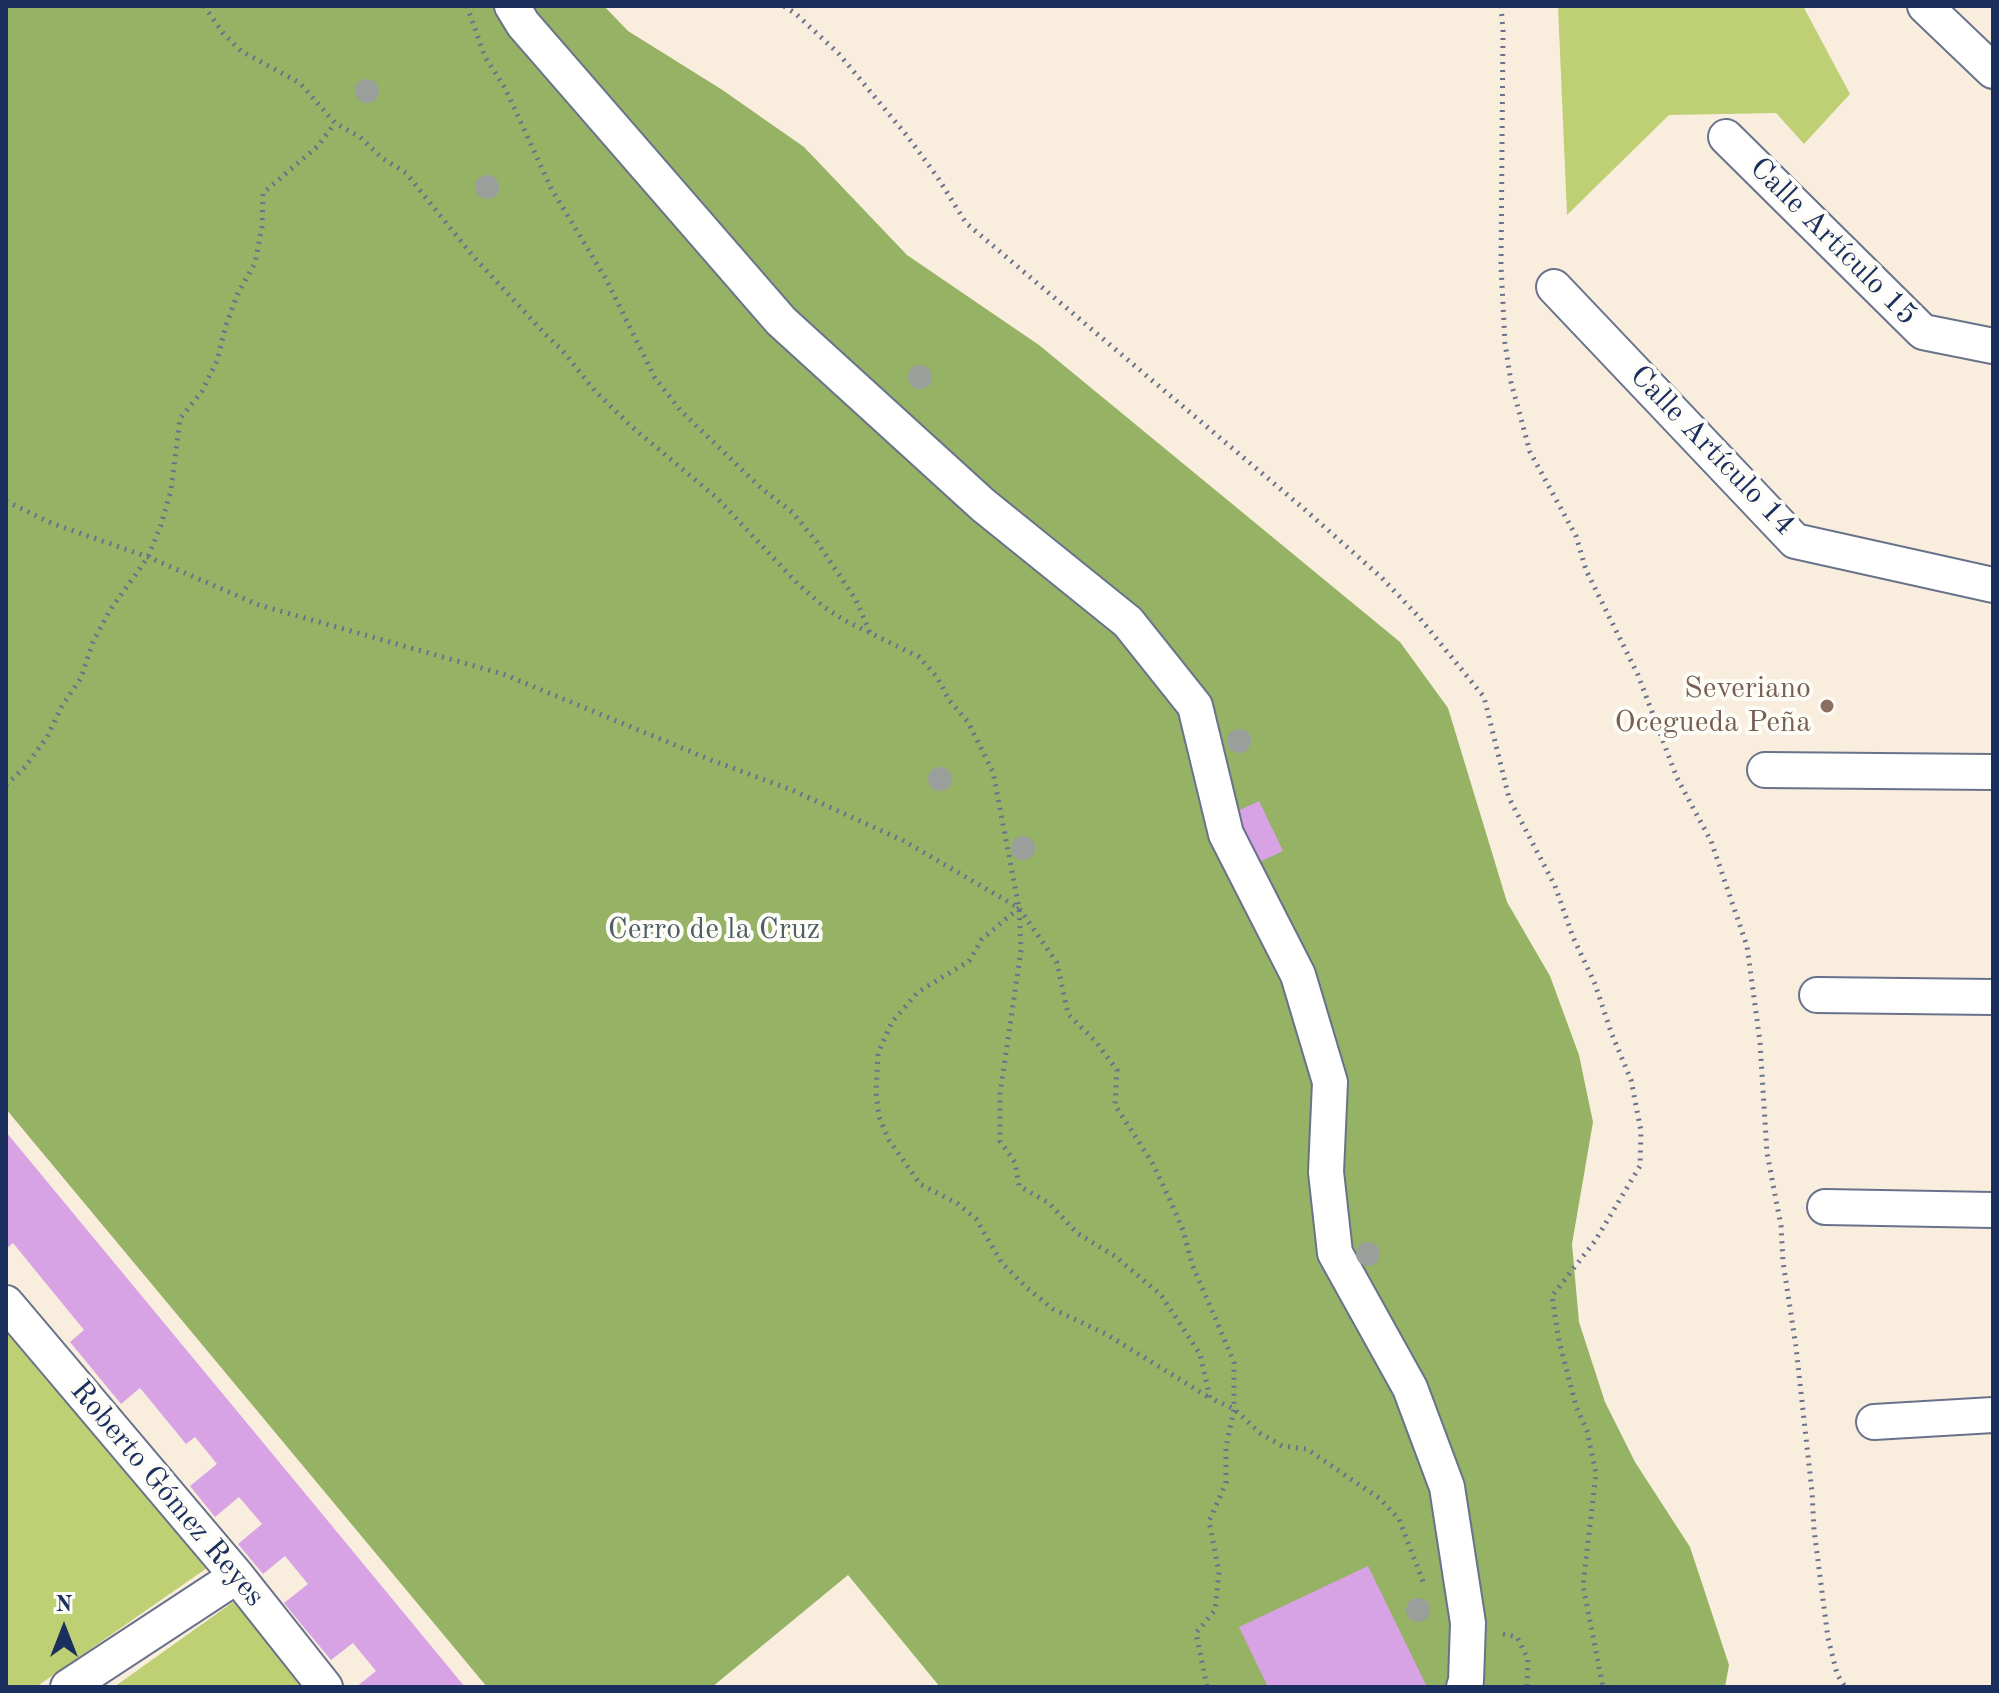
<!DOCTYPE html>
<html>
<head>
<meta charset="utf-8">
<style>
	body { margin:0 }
	#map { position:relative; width:1999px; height:1693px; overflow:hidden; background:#f9eede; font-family:"Old Standard TT",serif }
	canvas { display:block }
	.frame { position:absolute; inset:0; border:8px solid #1b2f5e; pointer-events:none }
	.north { position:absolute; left:24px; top:1589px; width:80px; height:80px; -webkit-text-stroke:6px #fdfcf7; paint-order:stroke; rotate:0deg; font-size:22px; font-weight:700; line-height:32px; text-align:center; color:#1b2f5e }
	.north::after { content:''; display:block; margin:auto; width:28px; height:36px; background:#1b2f5e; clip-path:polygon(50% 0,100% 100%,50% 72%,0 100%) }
</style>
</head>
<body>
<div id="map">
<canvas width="1999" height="1693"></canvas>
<div class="frame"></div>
<div class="north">N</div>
</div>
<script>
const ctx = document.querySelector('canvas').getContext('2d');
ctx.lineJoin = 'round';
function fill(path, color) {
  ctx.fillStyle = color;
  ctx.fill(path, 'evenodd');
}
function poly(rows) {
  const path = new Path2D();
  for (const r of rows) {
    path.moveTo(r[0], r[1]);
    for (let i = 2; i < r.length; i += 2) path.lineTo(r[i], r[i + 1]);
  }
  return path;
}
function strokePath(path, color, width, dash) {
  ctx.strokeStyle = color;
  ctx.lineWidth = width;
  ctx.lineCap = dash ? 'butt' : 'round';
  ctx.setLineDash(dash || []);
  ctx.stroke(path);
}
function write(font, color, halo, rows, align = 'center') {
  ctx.font = font + ' "Old Standard TT",serif';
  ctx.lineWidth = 8;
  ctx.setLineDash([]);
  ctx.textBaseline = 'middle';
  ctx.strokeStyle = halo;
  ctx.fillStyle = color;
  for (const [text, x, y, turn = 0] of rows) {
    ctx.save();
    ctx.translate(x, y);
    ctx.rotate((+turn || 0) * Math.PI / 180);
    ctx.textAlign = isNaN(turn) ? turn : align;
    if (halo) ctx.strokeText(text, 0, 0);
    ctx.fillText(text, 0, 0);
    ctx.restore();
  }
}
const green = poly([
	[1558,6,1803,6,1850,94,1804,144,1776,113,1669,115,1567,215],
	[6,1327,207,1568,36,1687,6,1687],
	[236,1600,303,1687,114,1687]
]);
const forest = poly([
	[6,6,604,6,628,31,721,89,804,147,907,255,1039,345,1400,642,1448,708,1507,902,1550,976,1579,1055,1593,1122,1572,1244,1579,1322,1605,1402,1635,1462,1690,1547,1729,1665,1725,1687,940,1687,848,1575,712,1687,487,1687,6,1109]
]);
const building = poly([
	[1259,801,1283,851,1251,866,1227,816],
	[6,1132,280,1463,465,1687,356,1687,376,1671,353,1643,331,1660,306,1630,284,1603,308,1584,285,1556,263,1574,238,1544,262,1524,239,1497,215,1517,190,1486,217,1464,195,1437,186,1444,140,1388,121,1404,70,1342,84,1330,13,1243,6,1249],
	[1368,1566,1427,1687,1268,1687,1239,1627]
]);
const path = poly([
	[204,6,223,33,241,51,300,83,335,123,360,137,382,158,406,173,472,255,544,333,562,350,595,391,632,427,717,498,797,583,824,607,844,620,919,657,937,677,949,700,968,722,993,772,1019,908,1021,950,1000,1094,1000,1141,1015,1162,1019,1186,1049,1203,1077,1233,1116,1257,1161,1295,1200,1354,1210,1398,1234,1409,1260,1433,1282,1446,1307,1449,1380,1499,1399,1519,1424,1584],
	[467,6,485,57,505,88,551,188,606,279,655,378,681,411,761,488,792,512,817,542,856,600,870,633],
	[784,6,796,14,839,54,908,137,938,178,966,223,1303,508,1382,578,1418,616,1484,697,1509,798,1555,886,1573,937,1595,984,1611,1032,1631,1080,1641,1131,1640,1166,1595,1241,1552,1296,1559,1341,1576,1406,1587,1431,1596,1473,1583,1586,1603,1687],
	[1501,6,1503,30,1501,266,1505,343,1511,382,1530,452,1576,536,1586,570,1638,675,1677,778,1711,841,1747,946,1760,1042,1767,1153,1781,1226,1783,1262,1796,1347,1812,1492,1814,1530,1828,1638,1837,1674,1845,1687],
	[6,501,51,523,148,557,259,605,503,674,711,760,792,790,904,841,1019,908,1057,963,1068,1014,1096,1042,1117,1070,1115,1105,1153,1164,1169,1198,1183,1230,1192,1264,1234,1362,1234,1409,1226,1447,1226,1483,1209,1521,1219,1572,1215,1610,1196,1633,1207,1687],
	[6,785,25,767,47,737,62,706,81,678,93,642,110,610,148,557,161,525,171,490,180,419,202,391,217,361,226,325,238,293,255,263,262,227,263,193,318,146,335,123],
	[1019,908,982,939,969,961,918,992,892,1022,878,1053,876,1091,879,1117,889,1140,920,1184,958,1204,976,1219,1002,1263,1027,1288,1053,1309,1106,1334,1210,1398],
	[1503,1634,1517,1637,1528,1659,1527,1687]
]);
const street = poly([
	[512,6,523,24,781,321,983,505,1128,622,1195,706,1226,834,1298,975,1330,1082,1326,1172,1335,1253,1410,1388,1447,1487,1468,1623,1466,1681,1464,1687],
	[1925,6,1993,71],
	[1726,137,1923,332,1993,346],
	[1554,287,1795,541,1993,585],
	[1765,770,1993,772],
	[1817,995,1993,997],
	[1825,1207,1993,1210],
	[6,1303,237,1576,325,1687],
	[1874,1422,1993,1415],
	[68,1687,237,1576]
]);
const trees = [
	[367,91],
	[487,187],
	[920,377],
	[1239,741],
	[940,779],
	[1023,848],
	[1368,1254],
	[1418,1610]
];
const markers = [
	[1827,706,8,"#8d6e63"]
];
const streetNames = [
	["Calle Artículo 15",1833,242,45],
	["Calle Artículo 14",1712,451,46],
	["Roberto Gómez Reyes",167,1494,50]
];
const educationNames = [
	["Severiano",1811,689],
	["Ocegueda Peña",1811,723]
];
const parkNames = [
	["Cerro de la Cruz",714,930]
];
fill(green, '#bed073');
fill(forest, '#96b265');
fill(building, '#d7a3e5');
strokePath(street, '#69728b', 38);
strokePath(path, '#69728b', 5, [2, 6]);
strokePath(street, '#fff', 34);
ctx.fillStyle = '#9a9f9b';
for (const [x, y] of trees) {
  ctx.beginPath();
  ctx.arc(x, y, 12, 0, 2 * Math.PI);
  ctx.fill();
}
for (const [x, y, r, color] of markers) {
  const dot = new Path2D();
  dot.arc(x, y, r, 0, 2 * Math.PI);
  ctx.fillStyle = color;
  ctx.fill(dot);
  strokePath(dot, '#fdfcf7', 3);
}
write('30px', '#1b2f5e', '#fdfcf7', streetNames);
write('30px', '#785e54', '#fdfcf7', educationNames, 'right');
write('30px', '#4c5f64', '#fdfcf7', parkNames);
</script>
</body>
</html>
